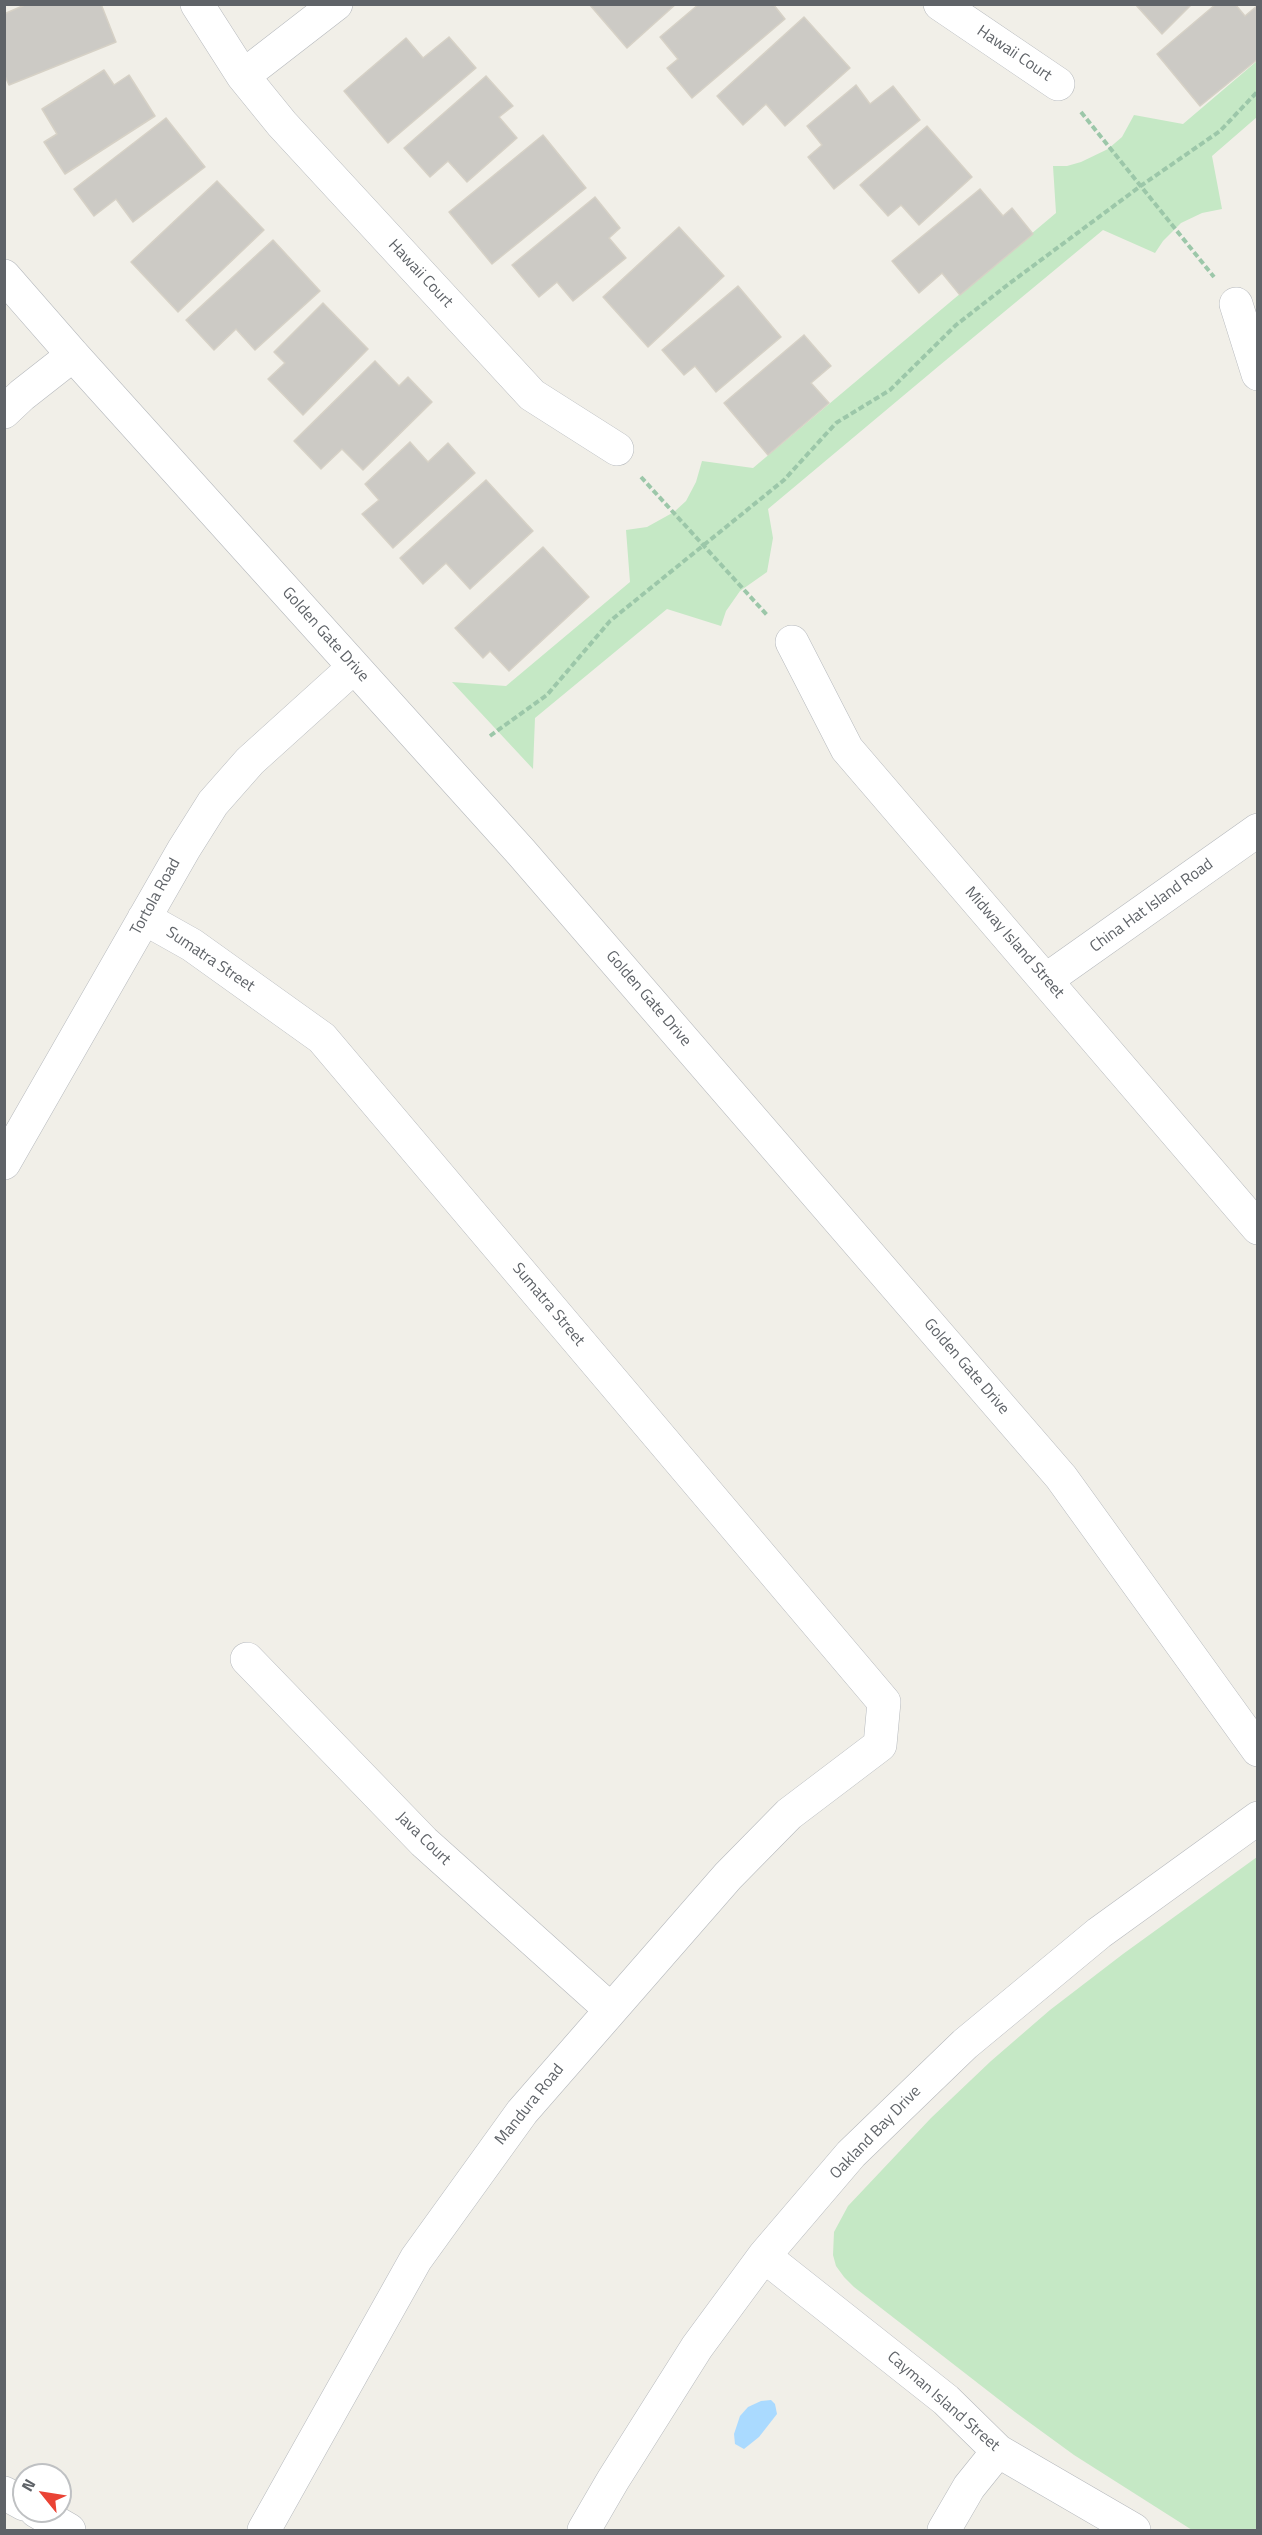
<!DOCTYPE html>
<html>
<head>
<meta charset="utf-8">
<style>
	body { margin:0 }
	#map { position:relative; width:1262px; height:2535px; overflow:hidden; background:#f1efe8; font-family:"Titillium Web",sans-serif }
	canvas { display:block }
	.frame { position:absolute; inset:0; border:6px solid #5f6368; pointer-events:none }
	.north { position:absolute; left:12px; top:2463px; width:60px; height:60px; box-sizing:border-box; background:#fff; border:2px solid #bfc1c3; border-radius:50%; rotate:300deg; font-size:16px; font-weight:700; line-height:24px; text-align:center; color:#5f6368 }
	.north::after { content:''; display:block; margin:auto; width:21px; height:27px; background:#ea4335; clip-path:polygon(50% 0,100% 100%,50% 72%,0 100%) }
</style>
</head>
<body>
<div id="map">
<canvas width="1262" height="2535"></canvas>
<div class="frame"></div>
<div class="north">N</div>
</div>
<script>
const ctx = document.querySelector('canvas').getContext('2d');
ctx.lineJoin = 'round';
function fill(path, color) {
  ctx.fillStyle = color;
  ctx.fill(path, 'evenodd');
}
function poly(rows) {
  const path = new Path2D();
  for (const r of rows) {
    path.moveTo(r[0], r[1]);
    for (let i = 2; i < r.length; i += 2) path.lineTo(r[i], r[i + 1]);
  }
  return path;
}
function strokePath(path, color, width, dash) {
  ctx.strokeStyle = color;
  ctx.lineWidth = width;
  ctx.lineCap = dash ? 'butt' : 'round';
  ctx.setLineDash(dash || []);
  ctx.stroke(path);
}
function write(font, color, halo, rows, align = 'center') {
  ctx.font = font + ' "Titillium Web",sans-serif';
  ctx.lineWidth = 6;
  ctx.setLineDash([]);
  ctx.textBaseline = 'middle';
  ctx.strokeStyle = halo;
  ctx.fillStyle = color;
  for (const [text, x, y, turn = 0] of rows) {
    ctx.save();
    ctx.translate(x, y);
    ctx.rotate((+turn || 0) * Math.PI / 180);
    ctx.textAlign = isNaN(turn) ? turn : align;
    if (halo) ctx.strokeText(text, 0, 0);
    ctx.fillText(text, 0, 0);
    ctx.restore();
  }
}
const green = poly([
	[1257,61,1257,117,1212,156,1222,209,1202,213,1181,223,1163,241,1155,253,1103,230,940,365,768,509,773,538,767,572,740,591,726,611,721,626,667,609,535,718,533,769,452,682,506,686,630,582,626,530,647,527,674,512,686,501,696,482,702,461,753,468,1056,213,1053,166,1067,166,1081,162,1108,149,1122,137,1134,115,1183,124],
	[1257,1857,1257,2530,1192,2530,1074,2455,1015,2412,854,2287,844,2277,836,2266,833,2255,834,2232,848,2206,931,2118,991,2061,1050,2010,1123,1954]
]);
const water = poly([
	[771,2400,775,2404,777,2414,759,2437,744,2449,735,2444,734,2434,740,2416,748,2407,761,2401]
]);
const building = poly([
	[27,4,101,4,116,42,9,85,4,74,4,14,27,4],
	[589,4,676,4,627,48,589,4],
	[699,4,773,4,785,19,692,98,667,68,678,59,660,37,699,4],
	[1135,4,1192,4,1162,34,1135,4],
	[1216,4,1235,4,1245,16,1258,5,1258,59,1200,106,1157,54,1216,4],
	[804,17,850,68,785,126,766,104,743,125,717,96,804,17],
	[449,37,476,68,388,143,344,91,406,38,423,58,449,37],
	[104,70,114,85,129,75,155,116,65,174,44,142,57,134,42,109,104,70],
	[486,76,513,106,499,117,517,138,467,182,448,161,430,177,404,148,486,76],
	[856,85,870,104,893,86,920,120,834,189,808,157,822,145,807,126,856,85],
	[166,118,205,167,133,222,116,199,94,216,74,189,166,118],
	[927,126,972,177,919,225,901,205,888,216,860,185,927,126],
	[543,135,586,188,492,264,449,212,543,135],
	[217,181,264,230,178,312,131,262,217,181],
	[980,189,1003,216,1012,208,1033,234,960,295,942,273,919,293,892,261,980,189],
	[595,197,620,228,609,238,626,258,573,301,557,282,539,297,512,265,595,197],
	[679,227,724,276,648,347,603,297,679,227],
	[273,240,320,291,255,350,236,329,214,350,186,320,273,240],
	[738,286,781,337,716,392,695,366,684,375,662,350,738,286],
	[323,303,368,349,303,415,268,379,285,363,274,352,323,303],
	[804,335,831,366,811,383,829,403,768,455,724,403,804,335],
	[375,361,399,386,408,377,432,402,363,470,342,449,321,469,294,441,375,361],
	[410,442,428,462,448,443,475,473,393,548,362,514,379,500,365,484,410,442],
	[486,480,533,531,470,589,446,563,423,584,400,558,486,480],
	[543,547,589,597,509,671,490,651,483,658,455,628,543,547]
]);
const path = poly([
	[1081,112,1214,277],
	[641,477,767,615],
	[490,736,547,695,610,621,784,480,836,423,890,390,956,325,1010,283,1142,185,1220,131,1258,91]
]);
const minor = poly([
	[197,4,243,76,282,124,532,395,617,449],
	[940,4,1058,84],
	[243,76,336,4],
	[4,276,73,355,521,852,1061,1477,1258,1750],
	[1236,304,1258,374],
	[4,412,22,395,73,355],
	[792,642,847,749,1258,1228],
	[144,918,192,945,322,1038,884,1702,880,1745,789,1814,728,1876,522,2112,416,2259,264,2530],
	[1046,980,1258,830],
	[4,1163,184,849,213,803,250,761,354,667],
	[247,1659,424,1842,610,2009],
	[764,2256,946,2400,998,2451,1134,2530],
	[4,2493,24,2504],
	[36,2511,69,2530],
	[584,2530,613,2480,697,2347,764,2256,851,2154,965,2044,1099,1933,1258,1818],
	[944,2530,969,2487,998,2451]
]);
const streetNames = [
	["Hawaii Court",1014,54,34],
	["Hawaii Court",420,274,47],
	["Golden Gate Drive",325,635,48],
	["Tortola Road",156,897,-61],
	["China Hat Island Road",1152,906,-36],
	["Midway Island Street",1014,943,49],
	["Sumatra Street",210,960,34],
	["Golden Gate Drive",648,999,49],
	["Sumatra Street",548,1305,50],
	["Golden Gate Drive",966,1367,49],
	["Java Court",423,1839,44],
	["Mandura Road",530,2105,-51],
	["Oakland Bay Drive",876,2133,-46],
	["Cayman Island Street",943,2402,41]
];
fill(green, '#c5e8c5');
fill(water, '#aadaff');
fill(building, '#cccac5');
strokePath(building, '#d6d1c6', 1.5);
strokePath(minor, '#b5b8bc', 34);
strokePath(path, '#9cc7a9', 4, [6, 3]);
strokePath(minor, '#fff', 33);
write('16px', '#5f6368', '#fff', streetNames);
</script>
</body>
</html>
